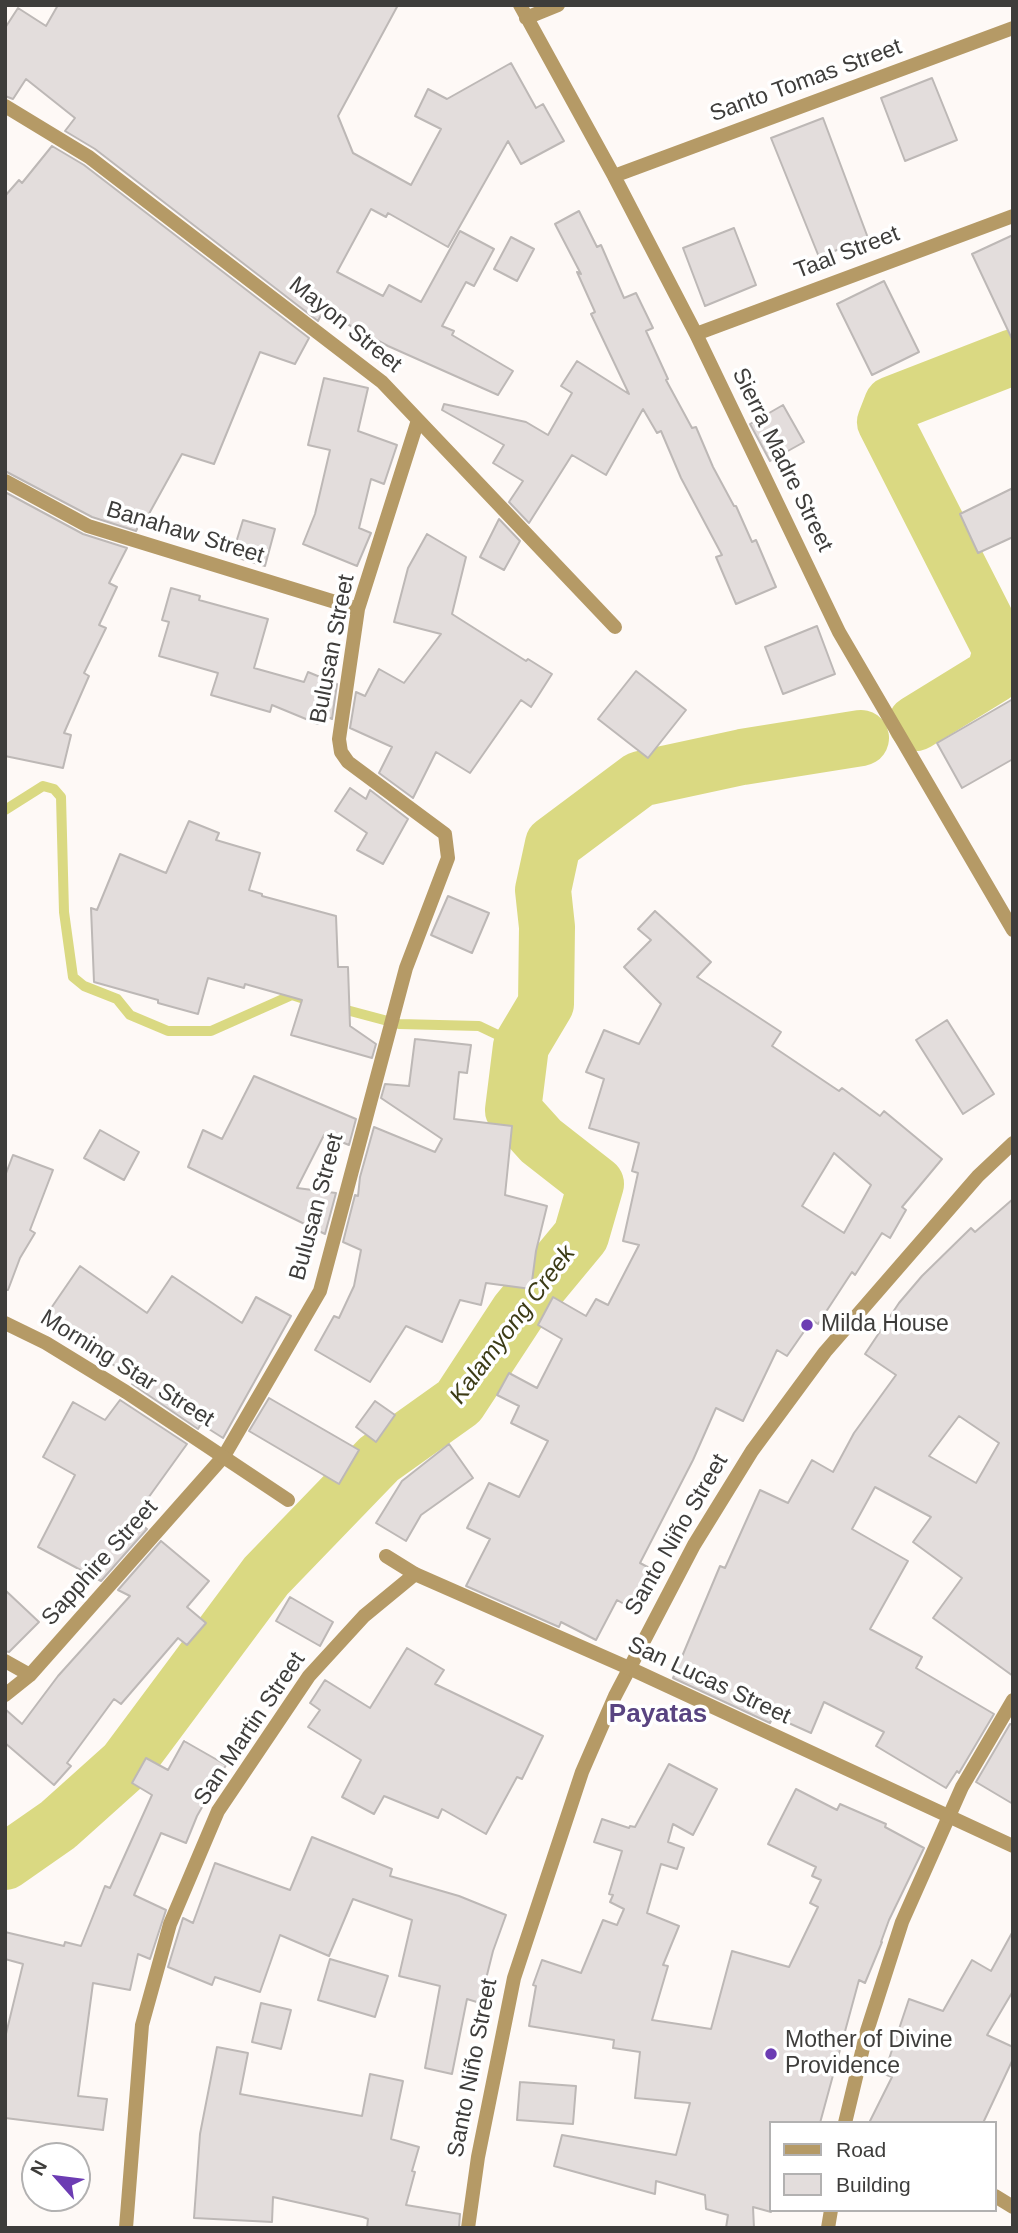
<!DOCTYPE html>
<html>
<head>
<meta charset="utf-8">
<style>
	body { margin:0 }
	#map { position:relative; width:1018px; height:2233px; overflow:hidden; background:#fef9f6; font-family:Helvetica,sans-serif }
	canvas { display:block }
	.frame { position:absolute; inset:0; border:7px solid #3e3d3b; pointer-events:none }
	.legend { position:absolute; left:769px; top:2121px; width:228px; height:91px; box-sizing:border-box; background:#fff; border:2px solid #b2b1b1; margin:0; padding:9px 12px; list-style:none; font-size:21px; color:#3e3d3b }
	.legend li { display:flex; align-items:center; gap:14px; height:35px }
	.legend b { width:35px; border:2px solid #b2b1b1 }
	.north { position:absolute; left:21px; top:2142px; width:70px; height:70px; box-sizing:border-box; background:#fff; border:2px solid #b2b1b1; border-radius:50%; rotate:298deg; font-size:19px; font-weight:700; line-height:28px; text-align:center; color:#3e3d3b }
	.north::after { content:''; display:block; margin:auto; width:24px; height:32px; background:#6c3cb3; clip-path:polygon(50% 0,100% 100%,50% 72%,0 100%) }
</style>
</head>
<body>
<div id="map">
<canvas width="1018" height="2233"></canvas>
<div class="frame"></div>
<ul class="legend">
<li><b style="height:9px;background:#b59a66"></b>Road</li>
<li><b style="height:19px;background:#e3dddc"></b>Building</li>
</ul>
<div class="north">N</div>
</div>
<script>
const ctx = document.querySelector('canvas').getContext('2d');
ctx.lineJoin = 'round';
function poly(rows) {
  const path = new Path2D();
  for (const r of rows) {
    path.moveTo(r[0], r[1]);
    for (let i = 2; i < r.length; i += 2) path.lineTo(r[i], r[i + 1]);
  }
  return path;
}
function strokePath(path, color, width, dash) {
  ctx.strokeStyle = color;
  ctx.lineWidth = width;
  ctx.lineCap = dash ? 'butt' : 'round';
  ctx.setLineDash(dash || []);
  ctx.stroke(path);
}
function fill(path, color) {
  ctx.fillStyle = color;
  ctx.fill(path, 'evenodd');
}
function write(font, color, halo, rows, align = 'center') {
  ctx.font = font + ' Helvetica,sans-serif';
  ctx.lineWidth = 7;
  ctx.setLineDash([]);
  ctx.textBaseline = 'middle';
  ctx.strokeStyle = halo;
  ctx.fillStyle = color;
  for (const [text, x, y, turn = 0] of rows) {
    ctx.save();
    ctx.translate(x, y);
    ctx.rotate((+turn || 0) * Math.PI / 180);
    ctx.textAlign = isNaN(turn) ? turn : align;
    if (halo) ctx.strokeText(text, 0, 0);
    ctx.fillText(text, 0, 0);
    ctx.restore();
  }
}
const stream = poly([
	[5,810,43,786,54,789,61,797,64,912,73,977,84,986,117,999,130,1015,168,1031,211,1031,292,995,301,998],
	[339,1008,399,1024,479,1026,521,1046]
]);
const river = poly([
	[916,723,994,675,1001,650,885,422,892,404,1013,357],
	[5,1862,58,1825,126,1764,266,1576,379,1459,459,1402,518,1312,581,1236,596,1184,541,1141,513,1110,521,1046,546,1004,547,927,543,890,553,844,640,779,742,757,861,738]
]);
const building = poly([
	[58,5,398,5,338,116,353,153,411,185,441,129,415,116,428,89,447,99,511,63,536,108,543,104,564,141,521,164,508,141,448,247,388,213,386,217,371,209,337,272,383,296,389,285,421,302,460,231,494,249,474,286,466,282,442,326,454,331,452,335,513,371,498,395,388,346,323,311,318,321,95,149,65,131,75,118,26,79,13,99,5,96,5,28,18,8,46,26,58,5],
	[932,78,957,140,905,161,881,98,932,78],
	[823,118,868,238,819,257,771,138,823,118],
	[52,146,84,165,309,338,295,364,260,352,214,464,182,454,145,521,142,519,136,531,92,517,5,471,5,196,19,180,22,183,52,146],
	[579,211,597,247,601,245,624,298,636,293,653,328,646,331,668,379,666,380,692,428,696,427,713,467,734,506,736,506,752,542,756,540,776,587,736,604,716,557,722,555,681,478,661,431,657,433,643,409,606,475,572,455,529,523,509,502,523,481,493,463,504,445,442,410,444,404,526,422,548,435,572,393,561,386,577,361,629,394,591,314,595,312,577,272,581,274,555,224,579,211],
	[734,228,756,285,705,306,683,248,734,228],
	[1013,235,1013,341,972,254,1013,235],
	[511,237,534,249,517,281,494,269,511,237],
	[884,281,919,352,872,375,837,304,884,281],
	[324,378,368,388,358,431,397,445,384,484,371,479,359,528,371,533,357,566,303,544,315,514,330,450,308,445,324,378],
	[783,405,804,442,770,461,750,424,783,405],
	[1013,488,1013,537,978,553,960,514,1013,488],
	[5,492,83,534,127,548,109,583,117,587,99,625,106,628,84,673,89,676,64,733,71,735,63,768,5,756,5,492],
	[499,519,520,541,504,570,480,557,499,519],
	[243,520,275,529,265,566,235,557,235,546,243,520],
	[427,534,466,557,452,614,526,661,528,659,552,674,531,707,521,700,470,773,436,752,413,798,379,773,392,747,350,728,356,692,365,696,379,669,404,683,441,634,394,622,408,568,427,534],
	[171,588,200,596,199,600,268,619,254,668,304,682,308,672,337,684,332,719,322,714,318,724,272,705,270,712,211,695,218,673,159,656,169,622,162,620,171,588],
	[817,626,835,674,783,694,765,647,817,626],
	[636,671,686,710,648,758,598,719,636,671],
	[1013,699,1013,759,962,788,937,743,1013,699],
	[350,788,366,799,370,790,408,819,383,864,357,850,367,833,335,811,350,788],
	[189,821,219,833,216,840,260,853,249,890,262,894,262,896,336,916,338,967,348,967,350,1026,376,1044,372,1058,291,1035,302,1000,245,984,244,988,208,978,198,1014,158,1003,158,1000,94,982,91,908,97,910,120,854,166,873,189,821],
	[448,896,489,913,472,953,431,935,448,896],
	[655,911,711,962,697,977,781,1032,772,1046,839,1091,842,1088,880,1116,884,1111,942,1159,902,1207,906,1210,890,1238,882,1233,855,1275,852,1272,818,1324,812,1320,787,1356,777,1350,743,1421,716,1408,693,1460,640,1563,659,1573,638,1612,617,1600,596,1640,561,1622,559,1627,466,1586,490,1539,467,1528,489,1483,519,1497,548,1441,511,1423,519,1406,497,1395,509,1373,537,1388,562,1339,538,1325,553,1297,586,1316,596,1299,608,1305,639,1245,623,1241,638,1173,632,1171,639,1143,589,1128,604,1079,586,1072,604,1030,639,1044,661,1004,624,967,651,940,638,929,655,911],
	[834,1153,871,1185,844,1233,802,1206,834,1153],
	[947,1020,994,1094,963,1114,916,1040,947,1020],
	[415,1039,471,1045,467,1073,459,1072,454,1119,512,1126,505,1195,547,1206,536,1251,531,1289,486,1283,481,1305,460,1300,442,1342,406,1326,370,1382,315,1350,334,1316,339,1318,354,1286,361,1250,343,1242,355,1195,358,1196,360,1177,374,1127,435,1152,442,1139,381,1098,385,1084,409,1086,415,1039],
	[254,1076,356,1119,349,1145,324,1135,297,1188,336,1193,325,1234,188,1167,203,1130,222,1139,254,1076],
	[100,1130,139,1152,124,1180,84,1158,100,1130],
	[13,1155,53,1170,30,1230,35,1233,20,1258,8,1290,5,1290,5,1176,13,1155],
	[1013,1199,1013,1676,933,1618,962,1578,913,1542,931,1517,875,1487,852,1529,908,1561,870,1629,922,1657,916,1668,994,1714,959,1773,957,1771,946,1788,876,1746,884,1732,824,1702,811,1733,773,1716,770,1723,673,1678,720,1566,725,1568,760,1490,788,1503,812,1460,833,1472,854,1433,896,1375,865,1354,899,1303,922,1276,971,1228,975,1232,1013,1199],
	[959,1416,999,1443,976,1483,929,1456,959,1416],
	[80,1266,147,1313,172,1276,242,1323,256,1297,291,1316,223,1438,201,1424,198,1429,132,1384,135,1380,45,1317,80,1266],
	[269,1398,359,1450,339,1484,249,1431,269,1398],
	[120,1400,187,1444,138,1512,141,1514,137,1521,147,1529,101,1581,38,1547,75,1475,43,1457,73,1402,105,1420,120,1400],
	[375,1401,395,1415,376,1442,356,1427,375,1401],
	[449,1444,473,1478,421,1515,406,1541,376,1523,402,1481,449,1444],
	[161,1541,209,1581,187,1607,206,1623,187,1645,178,1638,121,1704,114,1699,67,1763,71,1766,54,1785,5,1743,5,1709,22,1724,58,1676,130,1596,118,1590,161,1541],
	[5,1590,39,1622,9,1652,5,1651,5,1590],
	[290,1597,333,1622,320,1646,276,1621,290,1597],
	[407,1648,444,1670,435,1684,543,1736,522,1779,517,1777,486,1834,442,1809,438,1818,384,1796,374,1814,342,1797,361,1760,308,1727,320,1710,310,1703,325,1680,370,1708,407,1648],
	[1010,1724,1013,1725,1013,1804,976,1782,1010,1724],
	[184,1741,226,1765,197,1816,186,1843,161,1833,134,1895,166,1910,150,1959,138,1954,130,1990,93,1983,78,2096,107,2099,103,2130,5,2118,5,2038,23,1964,5,1959,5,1932,64,1946,65,1942,81,1946,105,1886,110,1888,152,1795,132,1783,146,1758,168,1770,184,1741],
	[669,1764,717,1789,693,1835,673,1824,668,1842,684,1848,677,1869,661,1864,647,1913,679,1926,663,1965,668,1966,652,2020,711,2029,732,1951,789,1967,818,1907,810,1903,821,1880,812,1876,816,1867,768,1844,796,1789,837,1810,840,1804,886,1824,885,1827,924,1848,889,1920,881,1942,882,1942,865,1983,859,1980,820,2123,771,2123,771,2212,753,2207,754,2228,726,2228,728,2215,706,2209,705,2195,656,2181,655,2194,554,2166,562,2135,676,2155,690,2103,635,2098,640,2052,613,2048,614,2040,529,2026,536,1986,533,1985,542,1960,581,1973,603,1920,617,1925,624,1909,610,1902,613,1895,609,1894,622,1851,594,1842,602,1819,629,1828,630,1826,635,1827,669,1764],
	[312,1837,392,1869,390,1876,459,1896,506,1915,493,1951,480,2003,467,1999,452,2074,425,2068,440,1986,399,1976,412,1920,353,1899,329,1956,280,1935,260,1992,215,1977,212,1985,168,1967,183,1918,193,1923,215,1863,290,1890,312,1837],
	[1013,1931,1013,1991,987,2035,1013,2047,1013,2059,983,2123,869,2123,892,2077,884,2074,909,1999,943,2011,972,1960,991,1971,1013,1931],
	[330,1959,388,1976,375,2017,318,2000,330,1959],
	[261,2003,291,2010,281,2049,252,2042,261,2003],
	[217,2047,248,2053,240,2094,362,2116,370,2074,403,2081,391,2139,419,2147,412,2171,415,2172,406,2205,460,2214,459,2228,367,2228,368,2219,363,2217,273,2197,272,2222,194,2218,200,2134,217,2047],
	[520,2082,576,2086,573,2124,517,2120,520,2082]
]);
const minor = poly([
	[520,5,614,176,696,334,839,632,1013,930],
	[526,18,558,5],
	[5,106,89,157,382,382,615,627],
	[614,176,1013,28],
	[696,334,1013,216],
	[5,481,88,526,358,609],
	[5,1661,30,1675],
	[5,1695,30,1675,224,1456,320,1291,406,968,448,858,445,834,348,762,341,752,339,739,358,609,418,420],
	[845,2123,867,2031,902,1922,962,1787,1013,1700],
	[995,2196,1013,2207],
	[126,2228,142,2025,170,1924,218,1811,309,1676,364,1616,415,1574],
	[468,2228,478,2157,514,1978,582,1772,615,1696,694,1545,752,1451,825,1352,978,1176,1013,1143],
	[828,2228,831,2210]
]);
const tertiary = poly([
	[5,1323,46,1343,126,1392,288,1500],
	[386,1556,415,1574,629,1668,1013,1846]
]);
const markers = [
	[807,1325,7,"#6c3cb3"],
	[771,2054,7,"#6c3cb3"]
];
const streetNames = [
	["Santo Tomas Street",806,81,-20],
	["Taal Street",847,253,-21],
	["Mayon Street",345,325,39],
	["Sierra Madre Street",782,460,64],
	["Banahaw Street",185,533,17],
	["Bulusan Street",333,649,-79],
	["Bulusan Street",317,1207,-75],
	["Morning Star Street",127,1369,32],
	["Santo Niño Street",677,1535,-60],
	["Sapphire Street",100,1563,-48],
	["San Lucas Street",709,1681,25],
	["San Martin Street",250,1729,-56],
	["Santo Niño Street",473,2068,-79]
];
const poiNames = [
	["Milda House",821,1325],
	["Mother of Divine",785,2041],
	["Providence",785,2067]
];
const waterNames = [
	["Kalamyong Creek",513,1325,-53]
];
const quarterNames = [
	["Payatas",658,1715]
];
strokePath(stream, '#dad982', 10);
strokePath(river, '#dad982', 56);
fill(building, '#e3dddc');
strokePath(building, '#bdb8b6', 2);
strokePath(minor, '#b59a66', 14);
strokePath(tertiary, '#b59a66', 14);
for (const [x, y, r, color] of markers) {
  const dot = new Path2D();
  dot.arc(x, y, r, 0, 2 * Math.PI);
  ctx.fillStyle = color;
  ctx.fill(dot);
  strokePath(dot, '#fff', 2.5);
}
write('23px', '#3e3d3b', '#fff', streetNames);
write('23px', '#3e3d3b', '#fff', poiNames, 'left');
write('italic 24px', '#3c3b16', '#fff', waterNames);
write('bold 26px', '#594481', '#fff', quarterNames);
</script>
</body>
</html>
